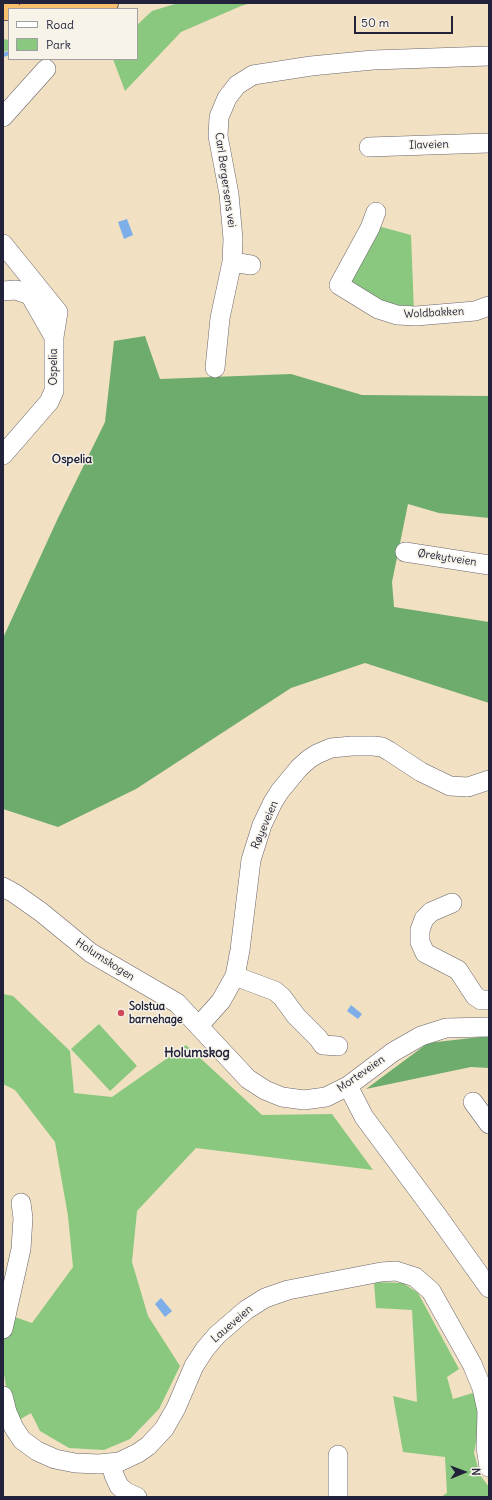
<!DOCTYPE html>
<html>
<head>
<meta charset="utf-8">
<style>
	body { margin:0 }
	#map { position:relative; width:492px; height:1500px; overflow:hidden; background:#f1e0c2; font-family:Delius,sans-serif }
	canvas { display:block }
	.frame { position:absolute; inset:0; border:4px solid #22223b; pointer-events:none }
	.legend { position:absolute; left:8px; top:8px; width:130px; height:52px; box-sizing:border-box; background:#f7f3e8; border:1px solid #a29fa3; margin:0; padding:5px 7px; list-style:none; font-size:12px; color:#22223b }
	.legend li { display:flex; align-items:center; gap:8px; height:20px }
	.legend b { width:20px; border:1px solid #a29fa3 }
	.north { position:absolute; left:444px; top:1452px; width:40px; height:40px; -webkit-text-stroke:3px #f7f3e8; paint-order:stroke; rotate:89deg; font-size:11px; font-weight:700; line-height:16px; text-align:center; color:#22223b }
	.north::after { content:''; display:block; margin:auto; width:14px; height:18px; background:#22223b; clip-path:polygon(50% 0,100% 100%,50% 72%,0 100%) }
	.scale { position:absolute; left:354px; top:16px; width:99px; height:18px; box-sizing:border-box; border:2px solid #22223b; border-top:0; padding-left:5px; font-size:12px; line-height:14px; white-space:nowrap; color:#22223b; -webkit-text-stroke:3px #f7f3e8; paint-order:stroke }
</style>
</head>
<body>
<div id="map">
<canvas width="492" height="1500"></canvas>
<div class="frame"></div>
<ul class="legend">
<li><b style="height:5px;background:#fff"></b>Road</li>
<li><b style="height:11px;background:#89c87e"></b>Park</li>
</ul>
<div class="north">N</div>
<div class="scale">50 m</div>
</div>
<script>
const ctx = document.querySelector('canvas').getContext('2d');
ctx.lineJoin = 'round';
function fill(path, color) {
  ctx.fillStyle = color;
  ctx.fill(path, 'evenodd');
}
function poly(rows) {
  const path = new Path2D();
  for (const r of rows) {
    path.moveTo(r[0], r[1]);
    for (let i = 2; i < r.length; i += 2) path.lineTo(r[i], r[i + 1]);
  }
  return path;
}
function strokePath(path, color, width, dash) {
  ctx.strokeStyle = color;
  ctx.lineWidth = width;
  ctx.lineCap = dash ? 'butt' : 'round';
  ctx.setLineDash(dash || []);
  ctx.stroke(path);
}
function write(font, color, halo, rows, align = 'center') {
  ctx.font = font + ' Delius,sans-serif';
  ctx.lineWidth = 3;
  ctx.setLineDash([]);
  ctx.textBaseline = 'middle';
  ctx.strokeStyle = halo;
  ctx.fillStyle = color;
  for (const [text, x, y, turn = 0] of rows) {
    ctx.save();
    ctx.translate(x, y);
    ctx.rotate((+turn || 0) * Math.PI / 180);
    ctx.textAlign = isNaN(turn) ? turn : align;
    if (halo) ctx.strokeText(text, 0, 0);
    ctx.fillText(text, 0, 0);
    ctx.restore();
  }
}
const green = poly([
	[178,3,251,3,241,6,181,32,125,91,113,59,137,59,137,25,152,11],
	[3,39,9,40,9,50,3,52],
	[378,226,411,235,414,312,384,305,346,282],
	[3,994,13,996,70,1051,74,1093,112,1097,186,1045,262,1115,332,1114,373,1170,196,1148,137,1211,132,1262,148,1316,180,1366,159,1409,130,1439,104,1450,69,1448,40,1431,31,1413,12,1424,3,1368,3,1345,9,1315,32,1323,73,1267,68,1216,55,1142,15,1090,3,1084],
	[99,1024,137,1066,110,1091,71,1049],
	[374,1282,403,1283,418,1293,459,1369,447,1377,453,1399,476,1392,480,1421,474,1453,480,1475,489,1487,489,1497,441,1497,447,1493,445,1457,403,1452,393,1396,417,1402,412,1310,376,1308]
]);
const forest = poly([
	[145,336,160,379,291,374,362,395,489,396,489,518,439,513,408,504,392,582,394,607,489,622,489,703,365,663,291,688,136,789,58,827,3,809,3,638,58,518,105,422,114,341],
	[489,1036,489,1068,471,1067,366,1089,428,1043]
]);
const water = poly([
	[127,219,133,235,124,239,118,222],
	[351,1005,362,1014,358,1019,347,1011],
	[161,1298,172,1311,165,1317,155,1304]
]);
const stream = poly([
	[3,55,9,53]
]);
const minor = poly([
	[3,117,46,69],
	[369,147,489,143],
	[376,212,370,228,339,285,378,309,397,315,416,316,475,311,489,306],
	[3,244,58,312,54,337],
	[232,262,251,265],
	[3,291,16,290,30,295,54,337,54,391,49,402,3,455],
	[215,368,220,318,232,262,233,239,229,194,218,136,219,117,227,98,237,85,253,75,311,66,373,60,489,56],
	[405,552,489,565],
	[3,887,14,893,41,912,91,953,177,1003,248,1079,265,1090,282,1097,304,1100,326,1097,348,1086,393,1052,421,1036,446,1028,489,1027],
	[452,903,431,912,424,919,420,930,420,942,425,953,458,970,475,996,481,1000,489,1000],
	[235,976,275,991,282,997,296,1016,318,1038,323,1045,338,1046],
	[198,1025,204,1020,221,1001,235,976,240,950,251,860,262,825,273,802,280,791,299,768,309,759,317,754,331,748,352,746,373,746,382,747,389,751,421,772,450,786,468,787,489,780],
	[348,1086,364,1117,439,1218,489,1288],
	[473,1102,489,1124],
	[3,1329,21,1249,23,1218,21,1203],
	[3,1396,7,1412,14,1428,22,1440,37,1451,55,1459,75,1463,99,1464,119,1462,138,1453,148,1446,164,1429,176,1408,194,1366,205,1349,217,1335,246,1310,265,1298,288,1290,381,1272,396,1271,415,1277,431,1291,472,1364,482,1388,487,1411,486,1447,489,1467],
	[338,1455,338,1497],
	[111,1464,114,1475,119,1486,126,1492,137,1497]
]);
const highway = poly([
	[3,9,9,9],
	[30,9,66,8,107,3]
]);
const markers = [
	[121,1013,4,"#d1495b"]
];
const streetNames = [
	["Ilaveien",429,145,-2],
	["Carl Bergersens vei",225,180,82],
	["Woldbakken",434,313,-3],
	["Ospelia",54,367,-90],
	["Ørekytveien",447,558,9],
	["Røyeveien",265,825,-67],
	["Holumskogen",105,960,33],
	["Morteveien",361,1074,-35],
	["Laueveien",232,1324,-41]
];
const poiNames = [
	["Solstua",129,1007],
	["barnehage",129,1020]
];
const neighbourhoodNames = [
	["Ospelia",72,460]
];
const quarterNames = [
	["Holumskog",197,1053]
];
fill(green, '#89c87e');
fill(forest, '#6eac6d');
fill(water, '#7daee8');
strokePath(stream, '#7daee8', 4);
strokePath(minor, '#6a646a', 20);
strokePath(highway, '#6a646a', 24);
strokePath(minor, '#fff', 19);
strokePath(highway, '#f8bf6c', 22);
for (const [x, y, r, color] of markers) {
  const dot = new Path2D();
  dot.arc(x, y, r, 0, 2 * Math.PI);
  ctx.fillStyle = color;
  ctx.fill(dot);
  strokePath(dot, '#f7f3e8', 1.5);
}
write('11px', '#22223b', '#f7f3e8', streetNames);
write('bold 11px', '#22223b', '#f7f3e8', poiNames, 'left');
write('bold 12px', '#22223b', '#f7f3e8', neighbourhoodNames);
write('bold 13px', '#22223b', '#f7f3e8', quarterNames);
</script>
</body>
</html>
